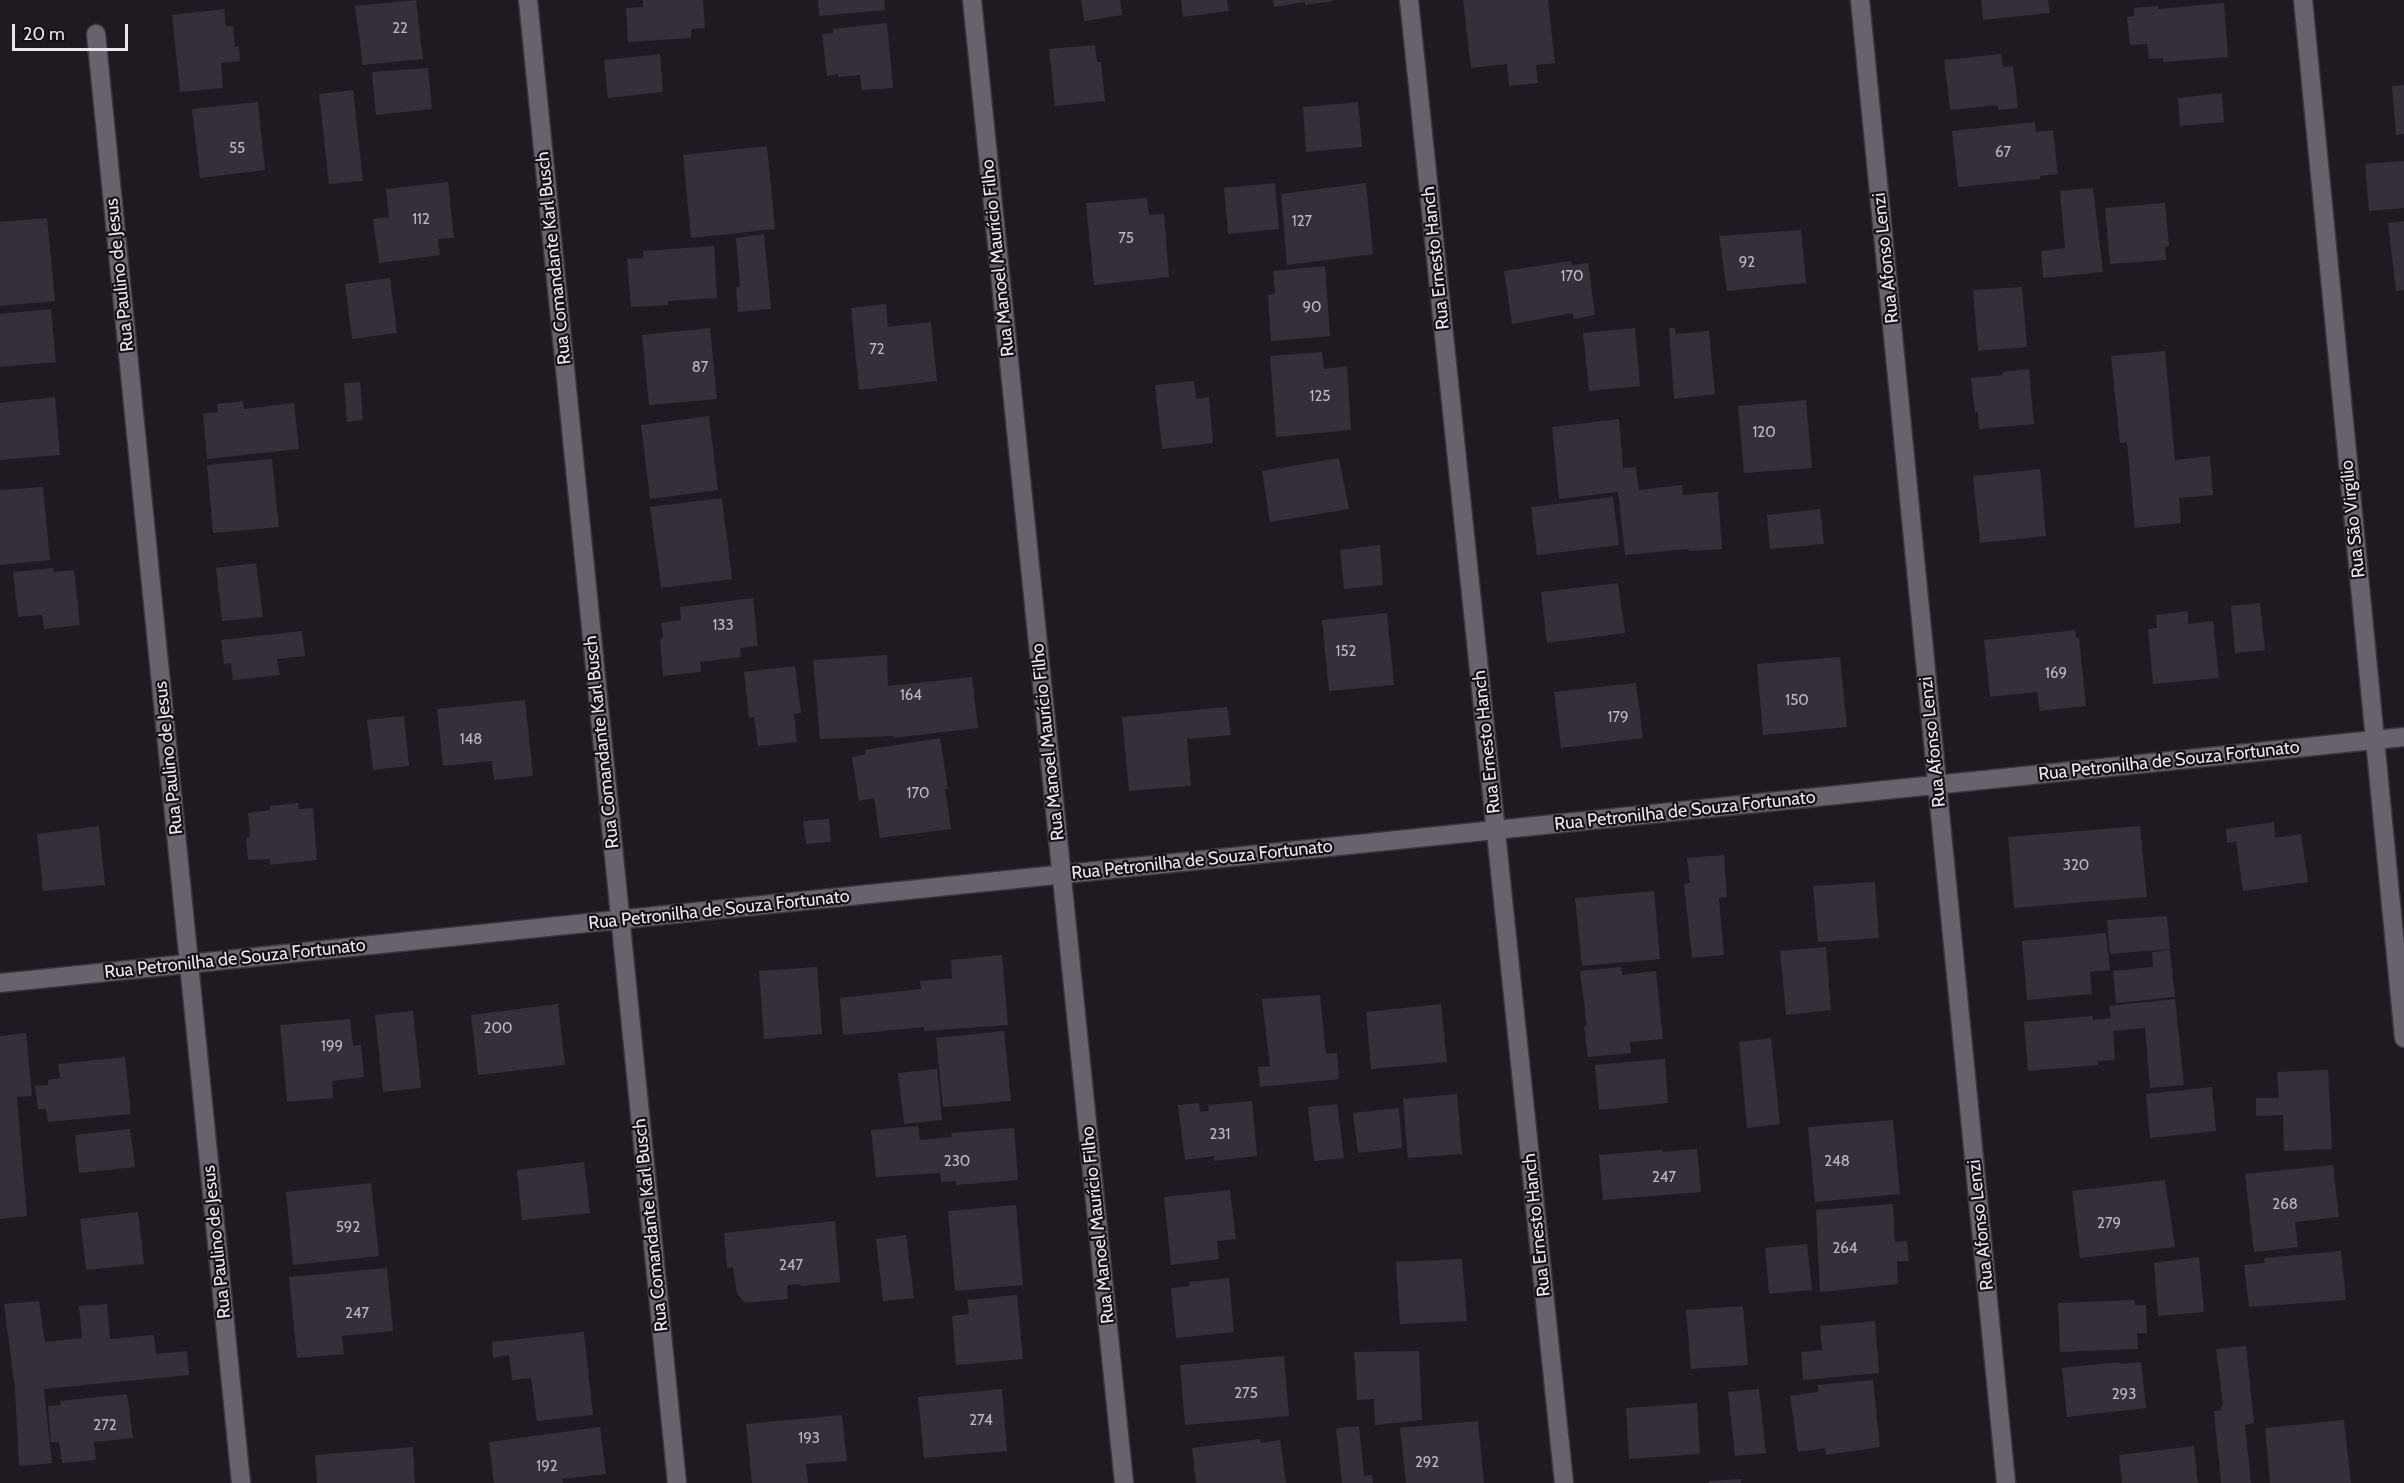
<!DOCTYPE html>
<html>
<head>
<meta charset="utf-8">
<style>
	body { margin:0 }
	#map { position:relative; width:2404px; height:1483px; overflow:hidden; background:#1f1922; font-family:Cabin,sans-serif }
	canvas { display:block }
	.scale { position:absolute; left:12px; top:24px; width:116px; height:27px; box-sizing:border-box; border:3px solid #eae6ec; border-top:0; padding-left:8px; font-size:18px; line-height:21px; white-space:nowrap; color:#eae6ec; -webkit-text-stroke:4px #161018; paint-order:stroke }
</style>
</head>
<body>
<div id="map">
<canvas width="2404" height="1483"></canvas>
<div class="scale">20 m</div>
</div>
<script>
const ctx = document.querySelector('canvas').getContext('2d');
ctx.lineJoin = 'round';
function fill(path, color) {
  ctx.fillStyle = color;
  ctx.fill(path, 'evenodd');
}
function poly(rows) {
  const path = new Path2D();
  for (const r of rows) {
    path.moveTo(r[0], r[1]);
    for (let i = 2; i < r.length; i += 2) path.lineTo(r[i], r[i + 1]);
  }
  return path;
}
function strokePath(path, color, width, dash) {
  ctx.strokeStyle = color;
  ctx.lineWidth = width;
  ctx.lineCap = dash ? 'butt' : 'round';
  ctx.setLineDash(dash || []);
  ctx.stroke(path);
}
function write(font, color, halo, rows, align = 'center') {
  ctx.font = font + ' Cabin,sans-serif';
  ctx.lineWidth = 4.5;
  ctx.setLineDash([]);
  ctx.textBaseline = 'middle';
  ctx.strokeStyle = halo;
  ctx.fillStyle = color;
  for (const [text, x, y, turn = 0] of rows) {
    ctx.save();
    ctx.translate(x, y);
    ctx.rotate((+turn || 0) * Math.PI / 180);
    ctx.textAlign = isNaN(turn) ? turn : align;
    if (halo) ctx.strokeText(text, 0, 0);
    ctx.fillText(text, 0, 0);
    ctx.restore();
  }
}
const building = poly([
	[416,0,423,59,363,65,355,6],
	[643,0,703,0,705,28,691,29,691,38,628,42,626,8,643,7],
	[818,0,884,0,885,10,819,16],
	[1081,0,1120,0,1122,15,1084,21],
	[1181,0,1227,0,1229,11,1183,17],
	[1273,0,1333,0,1333,1,1305,5,1305,2,1274,7],
	[1463,0,1548,0,1555,63,1536,65,1538,83,1509,86,1507,64,1471,68],
	[1981,0,2048,0,2050,13,1983,20],
	[2224,3,2228,57,2163,62,2163,58,2149,59,2147,44,2130,45,2127,17,2134,16,2134,8,2158,6,2158,9],
	[224,9,226,26,233,26,235,47,239,46,240,61,221,63,223,88,180,92,172,15],
	[887,23,893,88,862,90,860,75,838,77,838,74,827,76,822,34,833,33,833,29],
	[1095,45,1097,62,1101,62,1105,101,1055,106,1049,49],
	[660,54,663,92,608,98,604,60],
	[2001,54,2003,67,2013,66,2018,108,1998,110,1998,105,1950,110,1944,60],
	[428,68,432,109,376,115,372,72],
	[2404,85,2404,134,2396,135,2392,86],
	[353,90,363,181,329,184,319,94],
	[2222,93,2224,122,2180,126,2178,98],
	[258,102,265,170,200,178,192,109],
	[1358,102,1362,147,1306,152,1303,107],
	[2035,122,2036,132,2053,130,2058,174,2040,176,2040,179,1958,187,1952,131],
	[767,146,775,229,691,238,683,155],
	[2404,161,2404,208,2369,211,2365,164],
	[448,182,454,238,438,239,440,255,379,263,373,219,389,217,386,189],
	[1275,183,1279,229,1228,234,1224,188],
	[1366,183,1373,254,1287,265,1281,194],
	[2093,188,2103,272,2043,278,2041,251,2065,248,2060,191],
	[1147,198,1149,215,1164,214,1169,277,1094,285,1086,203],
	[2165,203,2169,246,2165,247,2166,260,2110,264,2105,208],
	[47,218,55,301,0,306,0,222],
	[2404,221,2404,290,2396,291,2388,223],
	[1801,230,1806,283,1727,291,1719,236],
	[764,234,771,309,738,312,736,287,740,287,736,238],
	[714,246,717,298,668,301,668,305,631,307,627,259,643,258,643,251],
	[1571,261,1572,265,1588,263,1595,315,1574,319,1573,313,1512,324,1504,271],
	[1325,266,1330,336,1271,341,1268,295,1275,294,1273,271],
	[390,278,397,333,352,339,345,284],
	[2022,287,2027,347,1978,351,1973,290],
	[886,304,888,327,931,322,937,381,859,390,851,308],
	[51,309,56,362,0,367,0,314],
	[710,328,717,399,649,405,642,335],
	[1635,328,1640,386,1589,391,1583,333],
	[1669,328,1675,328,1676,334,1709,331,1715,394,1674,399],
	[2165,351,2175,460,2210,456,2213,495,2179,498,2181,523,2135,528,2127,442,2120,443,2111,356],
	[1322,352,1324,369,1347,366,1351,430,1276,437,1270,356],
	[2029,369,2034,424,1979,429,1978,412,1975,412,1971,378,2003,375,2002,372],
	[1194,381,1196,399,1209,397,1213,443,1162,449,1155,385],
	[360,382,363,420,347,422,344,383],
	[55,397,60,455,0,460,0,403],
	[1806,400,1812,468,1744,473,1738,406],
	[243,401,244,409,294,403,299,449,207,459,203,414,218,412,217,404],
	[709,416,718,490,650,499,641,425],
	[1619,419,1623,468,1636,467,1639,490,1682,485,1683,495,1718,492,1722,549,1689,551,1688,549,1625,555,1618,492,1559,499,1552,427],
	[1339,458,1349,509,1270,522,1262,471],
	[272,459,279,527,213,533,207,465],
	[2040,469,2046,536,1980,543,1973,476],
	[43,487,50,560,0,565,0,490],
	[1613,497,1619,545,1537,555,1531,507],
	[722,498,732,579,661,588,650,507],
	[1820,509,1824,544,1770,549,1767,515],
	[1380,545,1383,585,1344,589,1340,550],
	[256,563,263,617,222,621,216,568],
	[53,568,54,572,74,570,80,625,44,629,42,615,18,617,13,572],
	[1618,583,1625,633,1547,643,1541,592],
	[753,598,758,646,740,648,741,657,700,662,701,672,663,676,660,640,663,637,661,623,681,620,680,607],
	[2260,603,2265,650,2235,653,2231,606],
	[2188,611,2188,624,2213,621,2219,678,2153,684,2148,629,2157,628,2156,615],
	[1387,613,1394,685,1329,691,1322,620],
	[2075,630,2076,638,2079,638,2086,706,2040,711,2037,692,1990,697,1984,640],
	[302,631,305,656,277,659,280,675,233,680,231,663,224,664,221,640],
	[887,655,888,686,972,677,978,728,893,738,893,736,820,739,813,660],
	[1840,657,1847,727,1763,735,1757,664],
	[795,666,801,713,794,714,797,742,758,746,754,717,749,718,744,672],
	[1636,683,1643,738,1561,748,1554,692],
	[525,700,533,776,494,780,492,761,443,766,437,709],
	[1227,707,1231,735,1187,739,1191,786,1129,791,1122,717],
	[404,716,409,766,373,770,367,720],
	[940,738,948,789,945,789,951,829,880,838,874,798,859,801,852,757,866,754,865,750],
	[298,803,299,809,313,808,317,860,270,865,270,859,248,860,246,838,250,837,248,813,270,810,270,806],
	[829,819,831,842,806,844,803,821],
	[2274,822,2275,838,2301,834,2308,882,2243,891,2236,841,2227,843,2226,829],
	[99,826,105,885,43,891,37,834],
	[2140,826,2147,897,2014,908,2008,837],
	[1724,855,1727,897,1719,898,1724,955,1692,958,1684,884,1690,883,1687,858],
	[1875,882,1879,938,1818,942,1813,886],
	[1654,891,1660,959,1582,966,1575,898],
	[2167,916,2170,949,2110,954,2107,920],
	[2106,933,2110,970,2090,972,2092,994,2027,1000,2022,941],
	[1826,947,1831,1010,1786,1015,1780,951],
	[2170,950,2175,997,2116,1003,2113,971,2153,967,2152,952],
	[1002,955,1008,1025,924,1031,924,1027,843,1035,840,998,921,989,920,981,952,978,951,960],
	[817,967,822,1034,764,1039,759,971],
	[1621,967,1622,975,1656,971,1663,1039,1630,1042,1631,1053,1588,1057,1584,1026,1587,1026,1580,971],
	[1320,995,1326,1054,1337,1053,1339,1079,1260,1087,1258,1067,1270,1066,1262,999],
	[2175,999,2184,1085,2150,1088,2145,1028,2113,1031,2115,1060,2098,1061,2098,1065,2028,1071,2024,1022,2093,1016,2093,1020,2111,1018,2109,1006],
	[558,1004,565,1065,478,1075,471,1015],
	[1441,1004,1447,1062,1371,1069,1366,1012],
	[413,1011,421,1088,383,1092,375,1015],
	[350,1019,353,1046,361,1045,364,1077,332,1081,333,1098,287,1102,280,1025],
	[1004,1031,1011,1101,943,1107,936,1038],
	[26,1033,32,1096,17,1097,27,1216,0,1219,0,1036],
	[1771,1038,1780,1124,1747,1128,1739,1042],
	[125,1057,131,1114,48,1122,46,1109,38,1109,35,1086,48,1085,48,1080,60,1078,58,1064],
	[1665,1059,1668,1103,1599,1110,1595,1065],
	[937,1069,942,1120,904,1124,898,1073],
	[2328,1070,2332,1149,2284,1151,2283,1115,2256,1116,2256,1098,2279,1098,2277,1072],
	[2212,1087,2216,1131,2150,1138,2146,1094],
	[1457,1094,1462,1154,1408,1158,1403,1099],
	[1252,1101,1257,1156,1214,1161,1214,1156,1185,1160,1178,1105,1199,1103,1200,1112,1209,1111,1208,1105],
	[1337,1104,1344,1158,1314,1161,1308,1107],
	[1399,1108,1402,1148,1358,1153,1353,1113],
	[1893,1120,1900,1194,1815,1202,1808,1127],
	[918,1126,920,1140,952,1137,951,1133,1014,1128,1018,1180,956,1185,956,1181,941,1182,940,1173,876,1177,871,1130],
	[130,1129,135,1167,79,1173,75,1135],
	[1697,1149,1701,1192,1603,1200,1599,1155,1662,1150,1663,1152],
	[584,1162,590,1213,522,1220,517,1170],
	[2333,1165,2339,1217,2295,1222,2298,1247,2254,1252,2245,1174],
	[2165,1180,2175,1247,2080,1258,2072,1191],
	[371,1183,379,1256,293,1265,286,1192],
	[1230,1190,1236,1239,1217,1241,1219,1259,1171,1265,1164,1197],
	[1893,1204,1895,1242,1907,1241,1909,1261,1897,1261,1898,1284,1820,1292,1816,1210],
	[1016,1205,1023,1285,955,1291,948,1211],
	[138,1212,144,1264,86,1270,80,1219],
	[835,1221,840,1282,801,1286,800,1284,787,1285,788,1299,745,1303,737,1293,733,1267,727,1268,724,1233],
	[906,1235,914,1298,883,1301,876,1239],
	[1807,1244,1812,1290,1769,1294,1765,1248],
	[2341,1251,2346,1300,2249,1307,2244,1265,2265,1263,2264,1258],
	[2199,1257,2204,1312,2158,1316,2154,1263],
	[1462,1259,1467,1321,1400,1324,1396,1262],
	[387,1268,393,1331,342,1336,344,1354,297,1358,289,1277],
	[1229,1278,1234,1332,1176,1338,1171,1288,1190,1286,1189,1282],
	[1017,1295,1023,1359,956,1365,952,1316,969,1314,967,1300],
	[2134,1300,2135,1305,2146,1305,2147,1333,2137,1333,2138,1349,2060,1352,2058,1303],
	[39,1301,45,1342,82,1338,79,1306,107,1304,110,1339,154,1335,156,1354,187,1351,189,1375,44,1389,52,1463,19,1466,15,1390,4,1304],
	[1743,1306,1748,1365,1691,1369,1686,1310],
	[1875,1321,1879,1373,1803,1380,1801,1352,1822,1350,1820,1326],
	[584,1332,593,1415,537,1421,531,1378,512,1380,509,1355,493,1358,492,1342],
	[2246,1346,2254,1423,2245,1425,2251,1483,2221,1483,2214,1411,2221,1410,2221,1406,2223,1405,2216,1349],
	[1419,1351,1422,1420,1375,1425,1374,1399,1357,1400,1354,1352],
	[1284,1356,1289,1416,1185,1425,1180,1365],
	[2120,1362,2120,1364,2141,1362,2146,1408,2067,1417,2062,1368],
	[1873,1380,1880,1447,1826,1455,1825,1448,1798,1452,1790,1396,1818,1392,1818,1385],
	[1002,1389,1007,1451,924,1458,918,1397],
	[1759,1389,1766,1453,1735,1456,1728,1392],
	[127,1394,133,1438,94,1442,96,1460,62,1463,59,1442,51,1442,48,1406,61,1405,60,1401],
	[1697,1403,1700,1454,1629,1459,1626,1408],
	[842,1415,847,1461,806,1464,808,1483,752,1483,746,1424],
	[2344,1420,2351,1483,2270,1483,2265,1428],
	[1478,1421,1484,1483,1406,1483,1400,1428],
	[1359,1426,1364,1476,1372,1475,1373,1483,1342,1483,1336,1428],
	[600,1427,606,1474,562,1479,563,1483,494,1483,489,1442],
	[1260,1439,1261,1443,1280,1440,1286,1483,1196,1483,1192,1448],
	[2194,1446,2198,1483,2122,1483,2119,1455],
	[413,1447,415,1483,317,1483,315,1455],
	[1741,1479,1741,1483,1709,1483,1709,1481]
]);
const street = poly([
	[528,0,677,1483],
	[972,0,1124,1483],
	[1409,0,1564,1483],
	[1860,0,2006,1483],
	[2303,0,2404,1038],
	[96,34,241,1483],
	[0,983,2404,737]
]);
const numberNames = [
	["22",400,29],
	["55",237,149],
	["67",2003,153],
	["112",421,220],
	["127",1302,222],
	["75",1126,239],
	["92",1747,263],
	["170",1572,277],
	["90",1312,308],
	["72",877,350],
	["87",700,368],
	["125",1320,397],
	["120",1764,433],
	["133",723,626],
	["152",1346,652],
	["169",2056,674],
	["164",911,696],
	["150",1797,701],
	["179",1618,718],
	["148",471,740],
	["170",918,794],
	["320",2076,866],
	["200",498,1029],
	["199",332,1047],
	["231",1220,1135],
	["230",957,1162],
	["248",1837,1162],
	["247",1664,1178],
	["268",2285,1205],
	["279",2109,1224],
	["592",348,1228],
	["264",1845,1249],
	["247",791,1266],
	["247",357,1314],
	["275",1246,1394],
	["293",2124,1395],
	["274",981,1421],
	["272",105,1426],
	["193",809,1439],
	["292",1427,1463],
	["192",547,1467]
];
const streetNames = [
	["Rua Comandante Karl Busch",554,258,-96],
	["Rua Manoel Maurício Filho",998,258,-96],
	["Rua Ernesto Hanch",1436,258,-96],
	["Rua Afonso Lenzi",1886,258,-96],
	["Rua Paulino de Jesus",120,275,-96],
	["Rua São Virgílio",2353,519,-96],
	["Rua Comandante Karl Busch",602,742,-96],
	["Rua Manoel Maurício Filho",1048,742,-96],
	["Rua Ernesto Hanch",1487,742,-96],
	["Rua Afonso Lenzi",1933,742,-96],
	["Rua Paulino de Jesus",169,758,-96],
	["Rua Petronilha de Souza Fortunato",2169,761,-6],
	["Rua Petronilha de Souza Fortunato",1685,811,-6],
	["Rua Petronilha de Souza Fortunato",1202,860,-6],
	["Rua Petronilha de Souza Fortunato",719,910,-6],
	["Rua Petronilha de Souza Fortunato",235,959,-6],
	["Rua Comandante Karl Busch",651,1225,-96],
	["Rua Manoel Maurício Filho",1098,1225,-96],
	["Rua Ernesto Hanch",1537,1225,-96],
	["Rua Afonso Lenzi",1981,1225,-96],
	["Rua Paulino de Jesus",217,1242,-96]
];
fill(building, '#362f39');
strokePath(street, '#3a363c', 21);
strokePath(street, '#69626d', 18);
write('15px', '#bdb8bf', null, numberNames);
write('18px', '#eae6ec', '#161018', streetNames);
</script>
</body>
</html>
